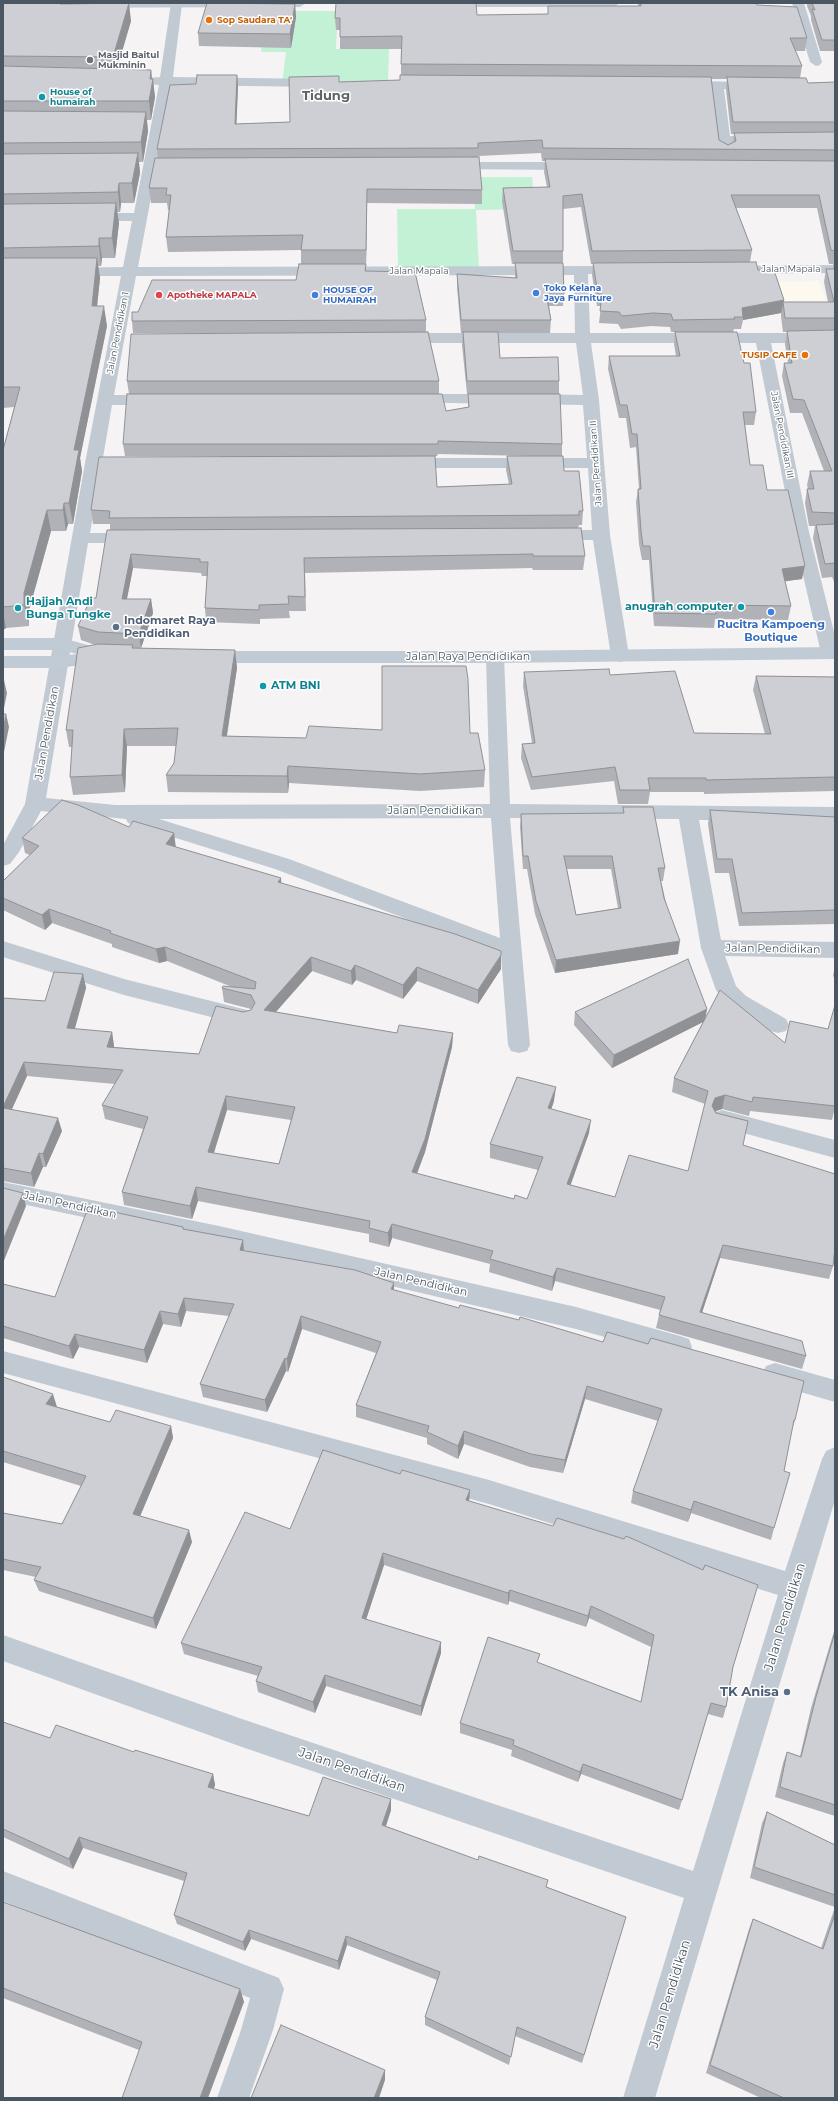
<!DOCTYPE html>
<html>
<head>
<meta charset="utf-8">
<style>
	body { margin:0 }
	#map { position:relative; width:838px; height:2101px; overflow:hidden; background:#f5f3f3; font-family:Montserrat,sans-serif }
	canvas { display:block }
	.frame { position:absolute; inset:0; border:4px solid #4a5661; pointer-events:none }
</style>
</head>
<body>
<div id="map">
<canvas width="838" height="2101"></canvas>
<div class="frame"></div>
</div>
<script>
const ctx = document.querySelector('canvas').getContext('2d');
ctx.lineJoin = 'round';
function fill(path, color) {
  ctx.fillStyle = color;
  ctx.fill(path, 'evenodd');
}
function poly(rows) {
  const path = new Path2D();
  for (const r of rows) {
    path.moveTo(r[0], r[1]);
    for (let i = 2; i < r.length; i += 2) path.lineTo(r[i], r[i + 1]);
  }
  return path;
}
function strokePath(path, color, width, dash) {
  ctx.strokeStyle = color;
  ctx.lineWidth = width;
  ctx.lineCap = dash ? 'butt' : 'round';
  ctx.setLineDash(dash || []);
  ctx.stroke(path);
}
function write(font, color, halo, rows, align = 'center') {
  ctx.font = font + ' Montserrat,sans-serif';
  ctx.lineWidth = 3;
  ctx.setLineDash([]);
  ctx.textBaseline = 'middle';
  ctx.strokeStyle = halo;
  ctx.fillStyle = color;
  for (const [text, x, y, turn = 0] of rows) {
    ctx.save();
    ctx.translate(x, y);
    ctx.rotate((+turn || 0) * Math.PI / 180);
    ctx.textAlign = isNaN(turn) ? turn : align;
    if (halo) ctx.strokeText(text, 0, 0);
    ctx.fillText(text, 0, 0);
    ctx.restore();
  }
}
const commercial = poly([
	[819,281,829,310,782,311,773,282]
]);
const green = poly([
	[266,11,338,11,336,49,389,49,388,84,282,84,286,52,261,52],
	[473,177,532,177,535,209,476,210,479,268,398,269,397,209,475,209]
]);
const street = poly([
	[171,3,182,4,173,77,320,79,326,83,320,87,172,85,138,267,622,266,627,267,629,270,627,273,588,274,590,333,835,333,835,343,771,343,809,532,835,636,835,657,830,659,824,657,821,653,793,532,756,343,591,343,599,400,610,535,629,656,626,660,620,662,614,660,611,656,593,540,551,540,545,539,542,535,545,531,551,530,592,530,588,468,407,468,401,466,399,463,401,460,407,458,587,458,583,405,531,404,525,402,523,399,525,396,531,394,583,395,576,343,400,343,395,341,392,338,395,335,400,333,575,333,574,275,136,276,114,395,156,395,162,397,164,400,162,403,156,405,112,405,90,533,135,533,141,534,144,538,141,542,135,543,88,543,46,798,115,805,490,804,486,657,489,653,495,651,501,653,504,657,510,804,835,807,835,821,699,820,721,940,835,942,835,958,725,956,736,986,746,996,786,1019,789,1025,786,1031,778,1033,770,1031,730,1008,716,990,701,948,679,819,510,818,530,1045,527,1051,519,1053,511,1051,508,1045,501,955,275,869,128,823,126,819,41,811,19,852,10,864,3,866,3,845,25,804,85,463,121,276,70,276,65,275,63,272,65,269,70,268,123,267,132,221,88,221,83,220,81,217,83,214,88,213,134,213,159,85,148,84,146,81,148,78,160,77,171,3],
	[491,818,500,938,289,859,159,819,491,818],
	[792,3,804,3,822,62,820,65,816,66,810,62,792,3],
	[682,81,760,82,762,85,756,89,724,89,730,136,764,136,771,140,764,144,731,144,733,153,731,156,721,156,716,140,711,89,678,88,676,85,682,81],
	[450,162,574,162,581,166,574,170,445,169,443,166,445,163,450,162],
	[835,265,835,273,728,274,723,273,721,270,723,267,728,266,835,265],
	[413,394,498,394,504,396,506,399,504,402,498,404,407,402,405,399,407,396,413,394],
	[3,941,124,979,243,1009,251,1011,254,1017,251,1023,243,1025,124,995,3,957,3,941],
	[722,1110,835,1140,835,1158,714,1125,711,1119,714,1113,722,1110],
	[3,1182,219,1226,576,1307,680,1336,689,1339,692,1347,689,1355,680,1358,576,1329,219,1246,3,1200,3,1182],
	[3,1351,489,1480,785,1571,822,1459,826,1451,835,1447,835,1500,655,2098,623,2098,684,1898,242,1747,3,1661,3,1635,242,1719,693,1871,778,1595,489,1504,3,1373,3,1351],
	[775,1363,835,1380,835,1402,766,1382,762,1374,766,1366,775,1363],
	[3,1871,279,1978,284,1989,273,2030,249,2098,217,2098,241,2030,250,1998,3,1901,3,1871]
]);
const secondary = poly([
	[3,3,306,3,300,7,3,8,3,3],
	[441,3,620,3,614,7,447,7,441,3],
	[3,638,62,638,99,648,101,650,113,651,116,655,113,659,107,661,60,668,3,668,3,656,60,656,77,654,62,650,3,650,3,638],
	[835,647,835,659,495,663,206,663,200,661,197,657,200,653,206,651,495,651,835,647]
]);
const wall = poly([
	[3,3,63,4,131,21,117,69,151,70,155,97,151,120,147,120,148,131,143,162,139,162,140,173,134,203,121,203,120,212,117,212,119,223,115,258,102,258,101,266,98,266,100,278,97,306,107,326,80,458,82,471,73,524,68,524,66,531,51,531,28,614,29,626,6,628,3,630,3,450,14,407,3,408],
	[273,3,295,4,296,17,291,48,199,46,198,33],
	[638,3,756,3,757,5,807,38,805,51,795,51,802,66,800,78,808,83,835,82,835,584,832,577,822,578,813,538,815,526,809,526,805,503,807,489,808,489,807,485,810,471,824,471,802,413,790,413,782,376,784,363,788,363,785,344,787,332,783,332,781,316,781,313,743,320,741,329,734,329,733,332,744,363,756,412,754,425,745,425,750,465,767,490,802,579,785,581,791,606,788,620,715,619,714,628,654,626,649,560,642,560,639,544,636,502,638,489,639,489,636,447,630,448,626,418,619,418,608,369,609,356,676,356,674,344,675,332,671,332,670,327,651,326,621,329,618,324,599,323,601,306,597,306,592,275,593,264,591,264,581,207,563,209,563,263,564,294,563,306,549,306,551,320,550,333,498,333,500,358,559,381,559,394,467,394,462,345,463,333,461,333,457,287,457,274,515,278,515,264,512,264,502,201,503,188,547,187,544,172,545,161,542,161,541,153,478,156,482,190,482,204,367,203,366,271,426,320,426,333,439,381,439,394,129,394,127,381,280,333,133,333,132,321,138,312,296,280,301,264,301,250,168,252,166,237,169,210,168,210,167,203,151,203,149,188,158,158,157,149,196,84,237,75,238,87,236,124,290,122,339,82,400,80,401,75,401,49,340,49,340,30,336,30,335,18,548,14,638,6],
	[711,79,727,79,726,90,731,134,734,134,733,142,728,145,719,140],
	[736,208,817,208,829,264,833,264,833,269,826,269,824,282,828,302,784,302,784,300,750,262,752,250],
	[807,3,835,3,835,51,820,51,811,20,811,16,807,6],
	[468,394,562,444,562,456,564,471,583,511,582,525,579,525,578,528,585,556,583,570,533,570,532,568,305,573,306,611,289,611,290,618,260,619,260,624,206,622,205,608,207,576,202,576,201,573,133,568,127,599,151,599,153,613,141,648,133,648,235,650,237,668,227,736,306,738,382,730,470,733,485,770,484,787,420,791,289,783,288,793,168,792,166,775,174,763,176,746,127,746,125,792,73,795,70,777,72,747,69,747,66,730,95,645,81,640,78,626,96,598,110,530,110,524,93,524,91,510,222,456,125,456,123,444,446,411,468,407],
	[438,454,529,456,507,456,506,470,509,484,437,487,435,456,437,456],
	[524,672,610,675,694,733,765,734,753,690,756,676,835,677,835,791,704,794,704,792,650,792,648,804,618,804,614,781,531,790,521,758,522,744,532,743,523,686],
	[623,807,665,868,663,881,661,881,678,954,555,973,535,914,527,869,523,869,520,827,521,814,623,813],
	[567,869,611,869,618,908,576,915],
	[710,810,835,817,835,924,739,926,729,873,715,873,708,824],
	[129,827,174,833,175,847,281,878,281,883,501,969,478,1004,417,981,403,999,356,980,352,985,312,971,276,1012,397,1033,453,1033,452,1047,425,1152,417,1174,514,1199,527,1199,538,1170,490,1158,490,1144,554,1101,551,1109,589,1133,570,1185,615,1197,688,1171,705,1104,672,1092,674,1078,703,1022,612,1068,574,1025,575,1012,707,1009,705,1017,785,1043,828,1029,835,1005,835,1107,832,1120,750,1111,749,1116,722,1109,716,1111,743,1145,833,1266,829,1279,720,1258,702,1312,806,1356,802,1369,656,1328,659,1315,660,1310,555,1281,552,1291,489,1272,490,1264,392,1238,389,1247,369,1242,369,1234,198,1201,192,1219,124,1205,122,1192,143,1129,105,1119,102,1105,115,1084,27,1076,12,1109,62,1131,46,1167,43,1167,34,1187,3,1181,3,998,45,1001,83,974,86,988,74,1029,112,1032,114,1046,114,1047,199,1054,243,1012,251,1010,251,1009,224,1002,222,988,232,987,167,961,159,963,112,947,112,944,52,923,45,930,3,910,3,881,30,855,25,853,22,838],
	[227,1110,291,1120,279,1164,214,1153],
	[835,967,835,981,833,975],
	[112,1218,183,1227,184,1229,243,1240,244,1251,394,1290,795,1420,791,1433,784,1471,774,1528,771,1540,691,1513,688,1522,631,1503,633,1491,658,1421,585,1399,563,1473,530,1467,464,1444,458,1459,427,1444,427,1438,356,1417,356,1405,376,1353,302,1329,288,1372,286,1371,267,1412,203,1397,200,1384,229,1316,186,1311,181,1327,163,1324,147,1363,79,1347,73,1359,3,1338,3,1284,55,1297],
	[3,1377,57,1407,110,1422,171,1426,173,1438,140,1516,192,1542,156,1629,39,1591,34,1580,36,1577,3,1570,3,1513,62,1524,81,1486,3,1462],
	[400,1474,470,1490,469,1501,733,1667,726,1707,723,1718,708,1714,679,1810,581,1774,578,1782,511,1756,512,1750,460,1733,460,1723,539,1663,641,1702,651,1647,589,1618,586,1627,509,1601,508,1605,384,1565,366,1619,441,1653,421,1716,326,1686,315,1713,258,1692,256,1681,258,1676,184,1654,181,1643,290,1529],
	[835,1628,835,1816,775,1797,783,1763,787,1752,800,1756,811,1708],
	[3,1722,50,1738,134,1752,213,1774,215,1785,214,1789,309,1816,391,1799,391,1810,386,1826,547,1887,626,1917,582,2063,515,2036,509,2065,425,2025,425,2017,437,1980,347,1945,339,1970,251,1939,245,1951,177,1924,174,1915,184,1881,83,1848,73,1869,3,1837],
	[767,1812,835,1845,835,1907,750,1878,762,1823],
	[3,1902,240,1989,244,2002,139,2050,3,1998],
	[835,1907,835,2098,761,2098,706,2073,749,1929,753,1919,821,1948]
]);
const shadedWall = poly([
	[129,3,131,21,115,75,113,57],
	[295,4,296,17,291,48,290,34],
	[151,70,152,83,153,79,155,97,151,120,149,101,150,79],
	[237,75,238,87,236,136,235,124],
	[146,112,148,131,143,162,141,142],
	[138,153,140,173,134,203,132,183],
	[119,183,121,203,120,212,118,192],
	[367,189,367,203,366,265,366,250],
	[116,203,119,223,115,258,112,238],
	[99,238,102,258,101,266,99,246],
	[97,258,100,278,95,326,92,306],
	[784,300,781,313,743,320,743,317,742,308],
	[104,306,107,326,80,458,82,471,73,524,69,503,74,450],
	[64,503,68,524,66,531,63,510],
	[47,510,51,531,28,614,29,626,24,605,24,593],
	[131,554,133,568,124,613,122,599],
	[805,566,802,579,780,582,782,569],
	[151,599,153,613,141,648,139,634],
	[3,612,6,628,3,630],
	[235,650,237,668,224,753,222,736],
	[4,680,7,693,3,713,3,685],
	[6,714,9,727,3,757,3,731],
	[124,729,127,746,125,792,122,775],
	[288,766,289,783,288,793,287,776],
	[174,833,176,848,166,844],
	[281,878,282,892,278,882],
	[49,909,52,923,45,930,42,915],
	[680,941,678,954,555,973,556,960],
	[165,947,167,961,159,963,156,949],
	[501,955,501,969,478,1004,478,990],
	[311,957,312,971,265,1024,264,1010],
	[355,965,356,980,352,985,351,971],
	[417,967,417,981,403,999,403,985],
	[83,974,86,988,71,1043,67,1028],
	[707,1009,705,1021,612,1068,614,1055],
	[112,1032,114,1046,110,1061,107,1047],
	[453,1033,452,1047,425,1152,412,1186,412,1172],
	[24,1062,27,1076,6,1122,3,1107],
	[556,1087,554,1101,547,1122,548,1108],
	[725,1095,722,1109,713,1112,712,1106,715,1098],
	[226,1096,227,1110,210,1165,208,1152],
	[58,1118,62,1131,46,1167,43,1154],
	[591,1120,589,1133,566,1198,567,1184],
	[39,1153,43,1167,34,1187,31,1173],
	[196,1187,198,1201,192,1219,190,1206],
	[23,1193,26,1206,3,1263,3,1240],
	[392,1224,392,1238,389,1247,388,1233],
	[243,1240,244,1253,240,1250],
	[723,1245,720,1258,698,1325,700,1312],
	[557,1268,555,1281,552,1291,553,1277],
	[394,1283,394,1296,391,1289],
	[184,1298,186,1311,181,1327,178,1314],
	[160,1311,163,1324,147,1363,144,1350],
	[301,1316,302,1329,288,1372,287,1359],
	[75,1334,79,1347,73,1359,69,1346],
	[285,1358,286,1371,267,1412,265,1400],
	[587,1386,585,1399,563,1473,565,1460],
	[53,1394,57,1407,46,1404],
	[171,1426,173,1438,136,1526,133,1514],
	[464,1431,464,1444,458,1459,458,1446],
	[470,1490,469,1502,466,1500],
	[694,1501,691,1513,688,1522,691,1510],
	[189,1530,192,1542,156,1629,153,1618],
	[383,1553,384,1565,363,1629,362,1618],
	[510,1590,509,1601,508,1605,508,1593],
	[591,1606,589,1618,586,1627,588,1616],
	[441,1642,441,1653,421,1716,421,1706],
	[325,1675,326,1686,315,1713,313,1702],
	[583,1764,581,1774,578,1782,580,1772],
	[213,1774,215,1785,210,1798,208,1787],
	[391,1799,391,1810,383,1835,382,1825],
	[79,1837,83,1848,73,1869,69,1859],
	[249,1930,251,1939,245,1951,243,1942],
	[346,1936,347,1945,339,1970,338,1961],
	[240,1989,244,2002,208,2098,200,2098],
	[385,2070,385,2080,379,2098,374,2098]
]);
const building = poly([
	[3,3,61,3,60,4,129,3,113,57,3,56,3,3],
	[207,3,295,4,290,34,198,33,207,3],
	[336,3,476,3,477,15,548,14,548,6,641,6,641,3,756,3,757,5,797,7,807,38,790,38,802,66,401,64,402,36,340,37,340,18,335,18,336,3],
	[812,3,835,3,835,40,822,40,812,9,815,10,812,3],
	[3,66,151,70,150,79,153,79,149,101,3,101,3,66],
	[197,75,237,75,235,124,290,122,289,77,339,76,339,82,400,80,400,75,711,77,719,140,728,145,736,141,734,133,835,132,835,150,543,148,542,140,478,143,478,148,157,149,170,85,196,84,197,75],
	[727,77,806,78,808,83,835,82,835,122,733,122,727,77],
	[3,111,146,112,141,142,3,143,3,111],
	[138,153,132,183,119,183,118,192,3,194,3,154,138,153],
	[479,157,482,190,367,189,366,250,301,250,303,235,166,237,171,195,166,195,167,188,149,188,155,158,479,157],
	[545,159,835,161,835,251,831,250,819,195,731,195,752,250,592,251,582,194,563,196,563,251,513,251,503,188,550,187,545,159],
	[116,203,112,238,99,238,99,246,3,248,3,204,116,203],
	[3,258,97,258,92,306,104,306,74,450,79,450,69,503,64,503,63,510,47,510,24,593,24,605,3,607,3,450,20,387,3,387,3,258],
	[756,262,758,270,774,270,784,300,742,308,743,317,734,317,735,319,673,320,671,314,653,313,622,316,619,312,600,311,602,294,598,294,593,263,756,262],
	[515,263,563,263,564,294,546,294,551,320,461,320,457,274,517,278,515,263],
	[299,264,366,264,365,271,415,272,426,320,132,321,132,312,138,312,152,280,296,280,299,264],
	[826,269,835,269,835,318,785,318,783,302,834,302,826,269],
	[835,330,835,513,812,512,807,489,814,489,810,471,832,471,804,400,793,399,784,363,792,363,787,331,835,330],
	[428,332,439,381,127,381,131,334,428,332],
	[463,332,498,332,500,358,558,357,559,381,467,381,463,332],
	[675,332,737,332,744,363,750,363,756,412,743,412,750,465,763,465,767,490,788,490,805,566,782,569,791,606,715,605,716,614,655,613,650,546,643,546,641,531,638,489,641,489,637,434,632,434,627,405,620,405,609,356,680,356,675,332],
	[127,394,442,394,446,411,469,407,468,394,560,394,562,444,438,441,438,444,123,444,127,394],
	[435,456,437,487,512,484,507,456,563,456,564,471,579,471,583,511,579,511,579,515,109,518,110,511,91,510,99,457,435,456],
	[835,524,835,564,835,563,825,564,816,525,835,524],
	[581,528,585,556,533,556,533,554,304,558,305,597,288,596,289,604,259,605,259,610,205,608,208,562,200,562,200,559,131,554,122,599,151,599,139,634,98,632,78,626,91,598,96,598,107,530,581,528],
	[98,644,133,645,132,648,235,650,222,736,306,738,309,726,382,730,382,666,466,666,468,679,470,733,478,733,485,770,420,774,288,766,287,776,166,775,174,763,178,728,124,729,122,775,70,777,73,730,66,730,78,648,98,644],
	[609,669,610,675,675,671,694,733,771,734,756,676,835,677,835,777,706,780,706,778,648,778,650,790,620,790,615,767,532,777,522,744,535,743,524,672,609,669],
	[3,714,6,714,3,731,3,714],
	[62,800,78,805,129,827,133,821,174,833,166,844,281,878,278,882,455,934,501,951,501,955,478,990,417,967,403,985,355,965,351,971,311,957,264,1010,397,1033,399,1025,453,1033,425,1139,412,1172,514,1199,515,1195,527,1199,543,1157,490,1144,517,1077,556,1087,548,1108,591,1120,567,1184,615,1197,629,1155,688,1171,708,1091,674,1078,720,990,785,1043,790,1021,828,1029,835,1005,835,1106,753,1097,752,1102,725,1095,715,1098,712,1106,716,1113,748,1121,743,1145,835,1174,835,1248,833,1266,723,1245,700,1312,802,1341,806,1356,659,1315,665,1297,557,1268,553,1277,490,1259,493,1251,392,1224,388,1233,369,1228,370,1221,196,1187,190,1206,122,1192,148,1117,102,1105,123,1070,24,1062,3,1107,3,998,45,1001,54,972,83,974,67,1028,112,1032,107,1047,199,1054,216,1006,243,1012,251,1010,255,1003,251,995,222,988,223,986,255,989,256,982,165,947,156,949,110,933,111,931,49,909,42,915,3,898,3,881,39,846,22,838,62,800],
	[226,1096,295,1107,279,1164,208,1152,226,1096],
	[623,807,653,807,665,868,658,868,664,898,680,941,556,960,536,901,528,856,523,856,521,814,624,813,623,807],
	[564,856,612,856,621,908,576,915,564,856],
	[710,810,835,817,835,910,742,913,732,859,717,859,710,810],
	[688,959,707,1009,614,1055,575,1012,688,959],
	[3,1108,58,1118,43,1154,39,1153,31,1173,3,1168,3,1108],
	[3,1188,23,1193,3,1240,3,1188],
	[114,1212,183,1227,183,1229,243,1240,240,1250,355,1270,394,1283,391,1289,459,1308,460,1305,519,1320,520,1317,603,1342,607,1332,648,1344,651,1338,804,1381,795,1420,794,1420,784,1471,790,1473,774,1528,694,1501,691,1510,633,1491,662,1409,587,1386,565,1460,531,1454,464,1431,458,1446,427,1432,429,1426,356,1405,381,1342,301,1316,287,1359,285,1358,265,1400,200,1384,234,1304,184,1298,178,1314,160,1311,144,1350,75,1334,69,1346,3,1326,3,1284,55,1297,86,1213,112,1218,114,1212],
	[3,1377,53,1394,46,1404,110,1422,116,1410,171,1426,133,1514,189,1530,153,1618,34,1580,41,1567,3,1559,3,1513,62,1524,86,1476,3,1451,3,1377],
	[323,1450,400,1474,402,1470,470,1490,466,1500,553,1526,557,1518,624,1539,626,1536,703,1570,705,1565,758,1585,733,1667,726,1707,711,1703,682,1800,583,1764,580,1772,513,1745,514,1740,460,1723,488,1637,540,1654,537,1662,641,1702,654,1635,591,1606,588,1616,510,1590,508,1593,383,1553,362,1618,441,1642,421,1706,325,1675,313,1702,256,1681,262,1667,181,1643,245,1512,290,1529,323,1450],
	[835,1632,835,1805,780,1787,787,1752,801,1757,816,1697,835,1632],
	[3,1722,50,1738,56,1725,134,1752,135,1750,213,1774,208,1787,309,1816,323,1777,391,1799,382,1825,478,1860,479,1856,548,1880,546,1887,626,1917,584,2055,517,2027,511,2057,425,2017,440,1972,346,1936,338,1961,249,1930,243,1942,174,1915,187,1873,79,1837,69,1859,3,1829,3,1722],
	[767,1812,835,1845,835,1895,754,1867,767,1812],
	[3,1902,240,1989,200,2098,122,2098,142,2042,3,1988,3,1902],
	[835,1914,835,2098,784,2098,710,2065,753,1919,823,1949,835,1914],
	[281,2025,385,2070,374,2098,251,2098,281,2025]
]);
const markers = [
	[209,20,4,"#e8710a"],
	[90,60,4,"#6b7280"],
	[42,97,4,"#0f9aa8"],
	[536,293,4,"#3f7fe0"],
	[159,295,4,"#e0444e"],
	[315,295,4,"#3f7fe0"],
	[805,355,4,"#e8710a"],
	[741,607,4,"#0f9aa8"],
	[18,608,4,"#0f9aa8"],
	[771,612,4,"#3f7fe0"],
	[116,627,4,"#5c6f8a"],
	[263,686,4,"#0f9aa8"],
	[787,1692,4,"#5c6f8a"]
];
const farFoodnames = [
	["Sop Saudara TA'",217,20],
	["TUSIP CAFE",797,355,"right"]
];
const farWorshipnames = [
	["Masjid Baitul",98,55],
	["Mukminin",98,65]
];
const farCulturenames = [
	["House of",50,92],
	["humairah",50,102]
];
const farStreetnames = [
	["Jalan Mapala",791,269],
	["Jalan Mapala",419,271],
	["Jalan Pendidikan 1",118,333,-79],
	["Jalan Pendidikan III",782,435,79],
	["Jalan Pendidikan II",596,463,-94]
];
const farShopnames = [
	["Toko Kelana",544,288],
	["Jaya Furniture",544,298],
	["HOUSE OF",323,290],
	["HUMAIRAH",323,300]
];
const farHealthnames = [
	["Apotheke MAPALA",167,295]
];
const cultureNames = [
	["Hajjah Andi",26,602],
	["Bunga Tungke",26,615],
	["anugrah computer",733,607,"right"],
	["ATM BNI",271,686]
];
const serviceNames = [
	["Indomaret Raya",124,621],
	["Pendidikan",124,634]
];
const shopNames = [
	["Rucitra Kampoeng",771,625],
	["Boutique",771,638]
];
const streetNames = [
	["Jalan Raya Pendidikan",468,657],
	["Jalan Pendidikan",47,733,-80],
	["Jalan Pendidikan",435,811],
	["Jalan Pendidikan",773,949,1],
	["Jalan Pendidikan",70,1205,12],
	["Jalan Pendidikan",421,1282,13]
];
const farDistrictnames = [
	["Tidung",326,96]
];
const nearStreetnames = [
	["Jalan Pendidikan",785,1617,-73],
	["Jalan Pendidikan",352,1770,19],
	["Jalan Pendidikan",670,1994,-73]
];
const nearServicenames = [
	["TK Anisa",779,1692]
];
fill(commercial, '#fdf9ef');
fill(green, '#c3f1d5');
fill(street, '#c1cad2');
fill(secondary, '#c1cbd6');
fill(wall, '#b0b2b7');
fill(shadedWall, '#909195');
fill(building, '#cdcfd5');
strokePath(building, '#909195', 1);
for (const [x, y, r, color] of markers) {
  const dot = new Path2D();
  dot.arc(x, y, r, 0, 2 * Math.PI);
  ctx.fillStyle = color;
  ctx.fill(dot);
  strokePath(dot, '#fff', 1.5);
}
write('bold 9px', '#c56008', '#fff', farFoodnames, 'left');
write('bold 9px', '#5b616d', '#fff', farWorshipnames, 'left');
write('bold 9px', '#0d838f', '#fff', farCulturenames, 'left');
write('9px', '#4a5661', '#fff', farStreetnames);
write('bold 9px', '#366cbe', '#fff', farShopnames, 'left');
write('bold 9px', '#be3a42', '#fff', farHealthnames, 'left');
write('bold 11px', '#0d838f', '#fff', cultureNames, 'left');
write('bold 11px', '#4e5e75', '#fff', serviceNames, 'left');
write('bold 11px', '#366cbe', '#fff', shopNames);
write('11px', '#4a5661', '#fff', streetNames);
write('bold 13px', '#5f6368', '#fff', farDistrictnames);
write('13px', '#4a5661', '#fff', nearStreetnames);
write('bold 13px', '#4e5e75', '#fff', nearServicenames, 'right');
</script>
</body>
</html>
